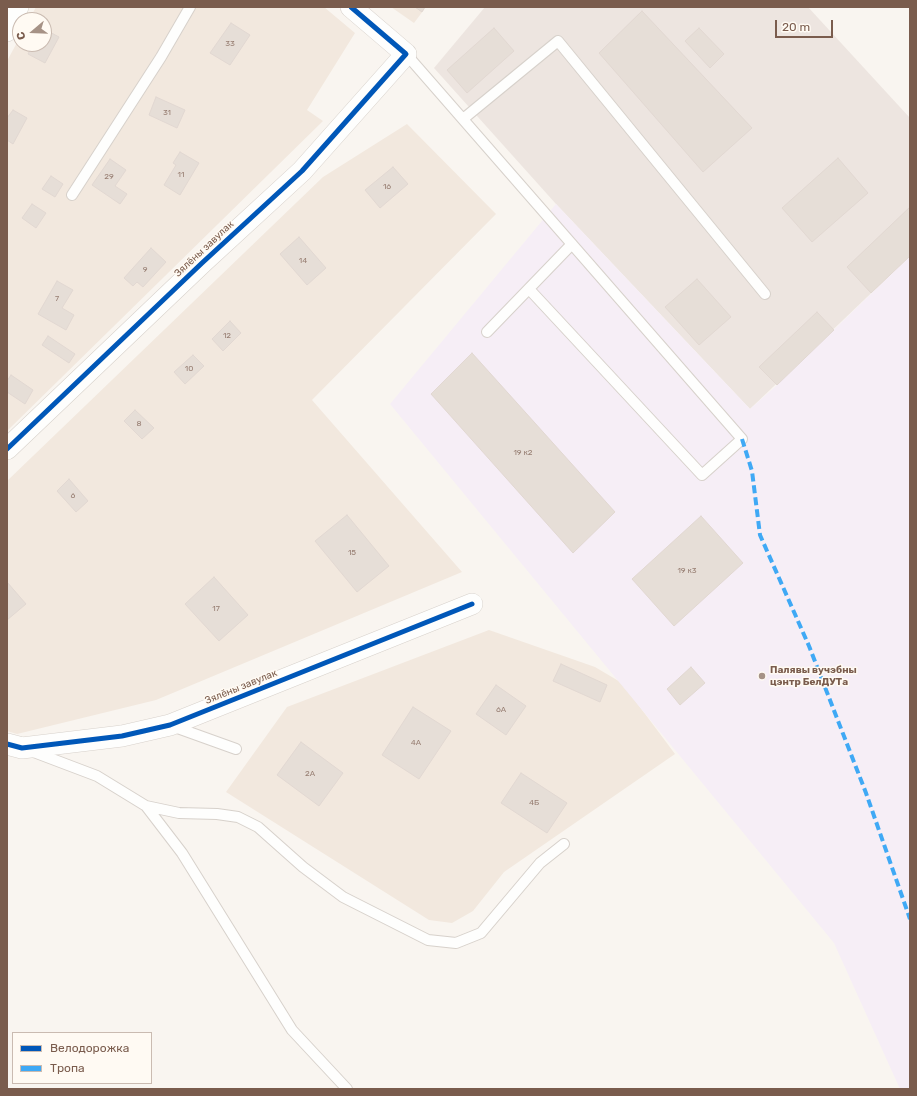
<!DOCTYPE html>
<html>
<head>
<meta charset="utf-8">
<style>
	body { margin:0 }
	#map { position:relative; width:917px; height:1096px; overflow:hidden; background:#f9f5f0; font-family:Rubik,sans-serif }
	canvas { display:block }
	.frame { position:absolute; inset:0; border:8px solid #7a5c4d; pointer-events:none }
	.legend { position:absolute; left:12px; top:1032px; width:140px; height:52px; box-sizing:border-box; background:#fffaf3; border:1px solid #cabbb1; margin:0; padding:5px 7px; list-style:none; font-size:12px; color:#7a5c4d }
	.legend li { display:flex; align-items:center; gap:8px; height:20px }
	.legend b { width:20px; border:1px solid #cabbb1 }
	.north { position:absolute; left:12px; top:12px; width:40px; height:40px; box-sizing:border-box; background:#fffaf3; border:1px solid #cabbb1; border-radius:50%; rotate:251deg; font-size:11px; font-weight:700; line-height:16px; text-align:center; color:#7a5c4d }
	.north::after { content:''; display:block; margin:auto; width:14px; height:18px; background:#a69286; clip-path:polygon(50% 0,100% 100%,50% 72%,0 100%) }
	.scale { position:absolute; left:775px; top:20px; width:58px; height:18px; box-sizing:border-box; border:2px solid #7a5c4d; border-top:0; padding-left:5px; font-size:12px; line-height:14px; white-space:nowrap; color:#7a5c4d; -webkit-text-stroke:3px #fffaf3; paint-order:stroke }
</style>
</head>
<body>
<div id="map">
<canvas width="917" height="1096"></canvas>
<div class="frame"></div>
<ul class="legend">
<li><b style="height:5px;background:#0057b8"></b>Велодорожка</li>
<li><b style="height:5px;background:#3fa9f5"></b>Тропа</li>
</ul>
<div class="north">С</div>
<div class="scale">20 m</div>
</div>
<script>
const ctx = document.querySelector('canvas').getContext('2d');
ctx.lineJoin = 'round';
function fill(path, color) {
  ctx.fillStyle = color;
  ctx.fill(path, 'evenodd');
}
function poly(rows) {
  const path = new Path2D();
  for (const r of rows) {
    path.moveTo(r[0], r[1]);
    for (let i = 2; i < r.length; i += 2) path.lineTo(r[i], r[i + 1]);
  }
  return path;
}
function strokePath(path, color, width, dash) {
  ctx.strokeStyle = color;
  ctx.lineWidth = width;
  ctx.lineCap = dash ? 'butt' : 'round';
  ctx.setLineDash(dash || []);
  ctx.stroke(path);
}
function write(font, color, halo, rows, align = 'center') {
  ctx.font = font + ' Rubik,sans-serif';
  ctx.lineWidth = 3;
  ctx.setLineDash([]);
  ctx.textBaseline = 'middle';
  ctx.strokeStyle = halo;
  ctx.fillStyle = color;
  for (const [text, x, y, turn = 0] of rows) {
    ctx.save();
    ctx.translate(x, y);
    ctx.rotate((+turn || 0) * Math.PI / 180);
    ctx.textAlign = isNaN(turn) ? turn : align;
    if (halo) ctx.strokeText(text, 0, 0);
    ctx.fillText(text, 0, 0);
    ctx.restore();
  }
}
const residential = poly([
	[36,7,324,7,355,33,307,110,323,121,7,431,7,61,20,37,20,44,44,44,44,20,29,20],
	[391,7,426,7,414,23],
	[407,124,496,214,312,400,462,572,156,700,17,734,7,731,7,481,323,177],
	[489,630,595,667,622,683,675,754,504,872,473,911,452,923,429,920,226,792,287,707]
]);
const industrial = poly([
	[485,7,808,7,910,118,910,256,750,409,556,204,434,68]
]);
const education = poly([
	[556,204,750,409,777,385,910,256,910,1089,900,1089,834,943,390,404]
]);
const building = poly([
	[415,7,425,7,422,12,415,7],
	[642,11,752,128,703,172,599,53,642,11],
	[231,23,250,35,230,65,210,53,231,23],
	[494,28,514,51,467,93,447,70,494,28],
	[699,28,724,54,710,68,685,41,699,28],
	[44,29,59,37,45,63,28,54,33,44,44,44,44,29],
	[156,97,185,110,177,128,149,115,156,97],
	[13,110,27,118,13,144,7,140,7,118,13,110],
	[180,152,199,163,180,195,164,185,176,165,173,163,180,152],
	[838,158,868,193,812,242,782,208,838,158],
	[110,159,126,170,115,186,127,194,120,204,92,185,110,159],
	[393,167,408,184,380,208,365,190,393,167],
	[51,176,63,184,55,197,42,189,51,176],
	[32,204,46,213,36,228,22,218,32,204],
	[910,207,910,256,871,293,847,267,910,207],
	[299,237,326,268,307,285,280,254,299,237],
	[151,248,166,262,143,287,137,282,133,286,124,278,151,248],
	[697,279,731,317,699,345,665,307,697,279],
	[57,281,73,290,62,308,74,315,66,330,38,314,57,281],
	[817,312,834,330,777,385,759,367,817,312],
	[230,321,241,333,223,351,212,339,230,321],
	[48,336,75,354,69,363,42,345,48,336],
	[472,353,615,512,573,553,431,394,472,353],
	[193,355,204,366,185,384,174,372,193,355],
	[11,375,33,390,25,404,7,392,7,381,11,375],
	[135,410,154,428,142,439,124,421,135,410],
	[69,479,88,501,76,512,57,491,69,479],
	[347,515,389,566,357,592,315,541,347,515],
	[701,516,743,563,674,626,632,579,701,516],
	[214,577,248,615,219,641,185,604,214,577],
	[7,582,26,604,7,620,7,582],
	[561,664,607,685,600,702,553,681,561,664],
	[691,667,705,683,680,705,667,689,691,667],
	[496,685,526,706,506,735,476,714,496,685],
	[413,707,451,731,419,779,382,755,413,707],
	[301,742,343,773,319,806,277,775,301,742],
	[521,773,567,803,547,833,501,803,521,773]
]);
const service = poly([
	[406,54,742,439,702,475,529,289],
	[463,119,558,41,765,294],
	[72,195,161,57,190,7],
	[487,332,572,244],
	[172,726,236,749],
	[31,751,97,776,146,806,182,853,292,1030,347,1089],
	[146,806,179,813,217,814,238,817,258,827,303,867,343,897,428,940,456,943,481,933,540,863,564,844]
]);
const minor = poly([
	[7,31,18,7],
	[7,449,202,263,302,171,406,54,351,7],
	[7,744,22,748,122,736,170,725,472,604]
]);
const quiet = poly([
	[742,439,752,471,760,535,809,646,866,793,910,919]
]);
const cycleway = poly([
	[7,449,202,263,302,171,406,54,351,7],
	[7,744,22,748,122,736,170,725,472,604]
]);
const markers = [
	[762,676,4,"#a69286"]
];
const numberNames = [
	["33",230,44],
	["31",167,113],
	["11",181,175],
	["29",109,177],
	["16",387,187],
	["14",303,261],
	["9",145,270],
	["7",57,299],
	["12",227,336],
	["10",189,369],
	["8",139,424],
	["19 к2",523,453],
	["6",73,496],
	["15",352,553],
	["19 к3",687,571],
	["17",216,609],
	["6А",501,710],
	["4А",416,743],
	["2А",310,774],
	["4Б",534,803]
];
const streetNames = [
	["Зялёны завулак",204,249,-43],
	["Зялёны завулак",241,687,-22]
];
const poiNames = [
	["Палявы вучэбны",770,670],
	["цэнтр БелДУТа",770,682]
];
fill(residential, '#f2e8de');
fill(industrial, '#ede5e0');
fill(education, '#f6eef6');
fill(building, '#e6ded7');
strokePath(building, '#e2d8d2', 1);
strokePath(service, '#d7d1cb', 12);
strokePath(minor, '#d7d1cb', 22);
strokePath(service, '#fefefd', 10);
strokePath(minor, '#fefefd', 21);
strokePath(quiet, '#3fa9f5', 4, [8, 4]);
strokePath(cycleway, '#0057b8', 5);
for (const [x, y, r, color] of markers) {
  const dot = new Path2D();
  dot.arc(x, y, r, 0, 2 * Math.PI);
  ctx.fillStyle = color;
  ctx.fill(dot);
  strokePath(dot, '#fffaf3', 1.5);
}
write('8px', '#977e72', null, numberNames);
write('10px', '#7a5c4d', '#fffaf3', streetNames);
write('bold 10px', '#7a5c4d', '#fffaf3', poiNames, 'left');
</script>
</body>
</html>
